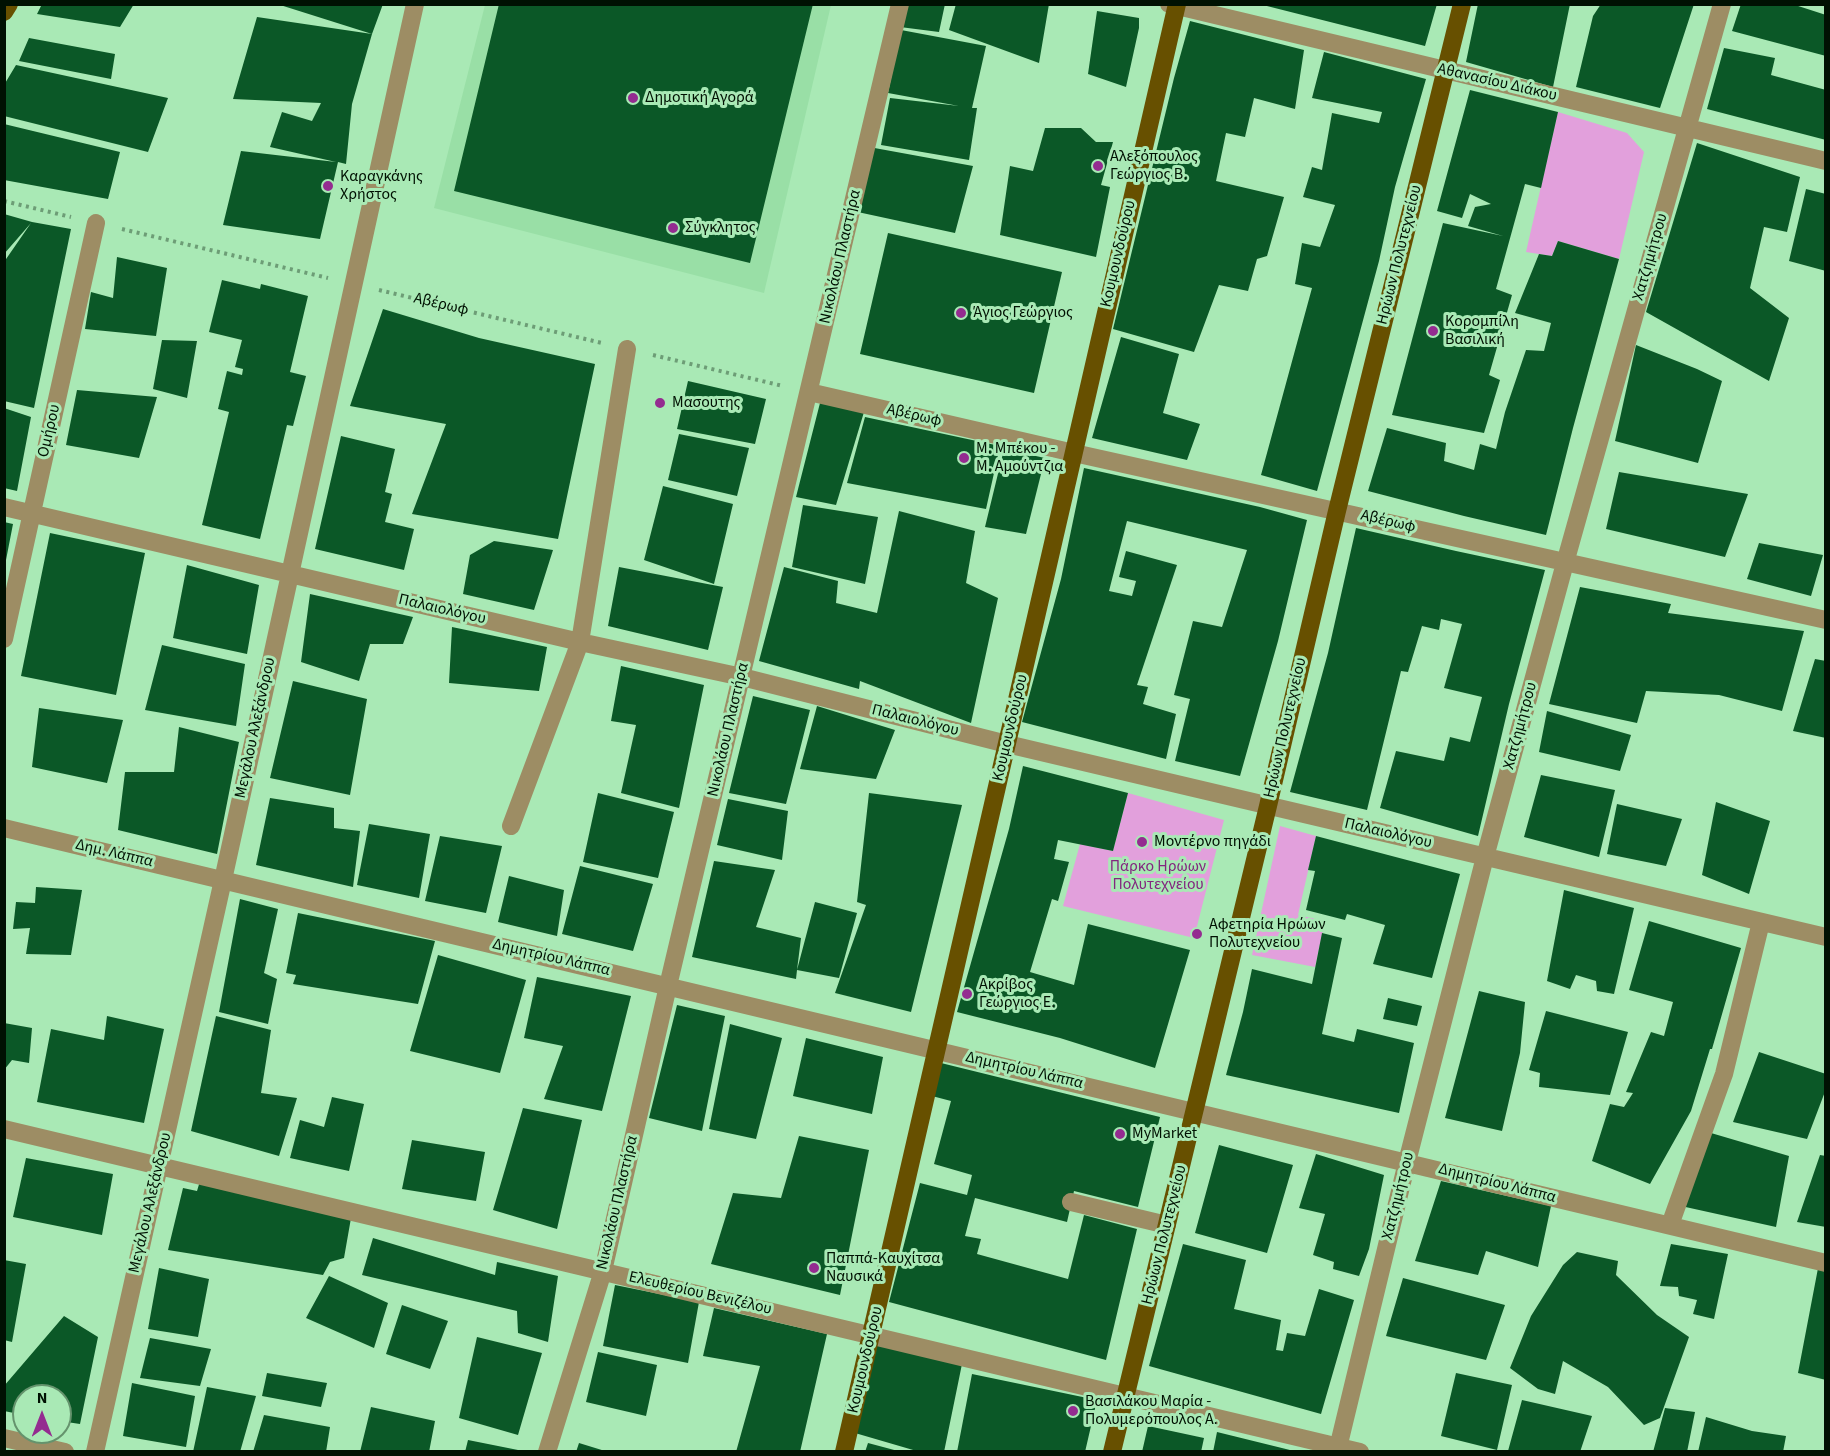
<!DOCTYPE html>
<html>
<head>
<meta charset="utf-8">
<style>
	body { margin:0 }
	#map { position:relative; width:1830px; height:1456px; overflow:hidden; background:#a9e9b5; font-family:"Source Sans 3",sans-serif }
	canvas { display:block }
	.frame { position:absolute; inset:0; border:6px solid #001102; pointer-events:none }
	.north { position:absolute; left:12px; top:1384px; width:60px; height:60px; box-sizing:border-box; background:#a9e9b5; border:2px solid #65936d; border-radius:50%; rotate:0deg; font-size:16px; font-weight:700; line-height:24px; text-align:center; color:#001102 }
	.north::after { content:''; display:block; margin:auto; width:21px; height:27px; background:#942c90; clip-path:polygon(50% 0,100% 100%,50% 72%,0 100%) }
</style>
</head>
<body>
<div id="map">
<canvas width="1830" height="1456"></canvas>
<div class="frame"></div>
<div class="north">N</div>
</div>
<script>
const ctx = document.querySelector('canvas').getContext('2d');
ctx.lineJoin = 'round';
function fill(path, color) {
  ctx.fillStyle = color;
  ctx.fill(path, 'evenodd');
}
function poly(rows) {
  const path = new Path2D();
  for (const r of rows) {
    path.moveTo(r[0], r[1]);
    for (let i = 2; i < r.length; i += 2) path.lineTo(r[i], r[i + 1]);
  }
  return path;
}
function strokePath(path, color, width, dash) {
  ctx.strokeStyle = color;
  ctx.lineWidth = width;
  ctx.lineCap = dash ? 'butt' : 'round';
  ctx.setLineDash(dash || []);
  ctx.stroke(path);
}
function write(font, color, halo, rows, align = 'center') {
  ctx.font = font + ' "Source Sans 3",sans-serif';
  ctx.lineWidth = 6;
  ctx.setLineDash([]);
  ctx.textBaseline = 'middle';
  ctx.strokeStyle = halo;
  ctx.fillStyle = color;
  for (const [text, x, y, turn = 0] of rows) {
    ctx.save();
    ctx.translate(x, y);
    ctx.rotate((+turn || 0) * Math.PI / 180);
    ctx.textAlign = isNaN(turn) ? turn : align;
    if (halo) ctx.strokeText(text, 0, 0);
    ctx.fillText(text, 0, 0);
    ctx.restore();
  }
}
const built = poly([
	[485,5,831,5,764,293,434,208]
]);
const green = poly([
	[1558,112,1627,133,1644,152,1619,259,1558,241,1552,256,1526,252],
	[1128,793,1224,820,1194,938,1063,906,1080,844,1113,851],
	[1280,826,1316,836,1298,915,1325,921,1315,967,1252,955]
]);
const building = poly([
	[42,4,134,4,120,27,37,14],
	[277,4,383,4,372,34,352,104,346,164,338,162,320,239,223,225,241,151,336,162,270,147,282,112,312,121,321,103,233,99,257,17,372,34],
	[499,4,813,4,750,263,454,191],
	[905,4,945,4,939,32,900,27],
	[956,4,1049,4,1039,63,949,30],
	[1259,4,1437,4,1425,46],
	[1478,4,1570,4,1553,87,1466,62],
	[1601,4,1694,4,1660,108,1576,87,1593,16],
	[1741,4,1792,4,1826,15,1826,56,1732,31],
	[1097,11,1139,18,1139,28,1126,87,1088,74],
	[1190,21,1304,50,1295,109,1254,98,1245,137,1226,133,1216,181,1284,197,1267,256,1257,259,1248,291,1219,285,1194,352,1113,329,1174,78],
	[901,30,986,46,972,108,977,108,969,160,881,145,890,98,959,106,888,93],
	[29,38,115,54,111,79,19,61],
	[1724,48,1775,58,1771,75,1826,90,1826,140,1707,109],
	[1324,52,1426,79,1395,187,1379,261,1317,491,1261,475,1312,288,1295,284,1302,243,1320,247,1335,205,1303,197,1312,167,1322,170,1332,113,1379,123,1382,112,1312,98],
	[16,65,168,98,148,152,4,116,4,85],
	[1470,90,1558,112,1541,188,1525,184,1496,289,1512,295,1489,375,1500,380,1484,433,1392,415,1443,223,1503,236,1468,226,1475,207,1491,204,1470,194,1462,218,1437,211],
	[4,124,120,152,108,199,4,180],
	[1045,128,1081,128,1096,142,1113,142,1101,185,1110,187,1096,257,1000,235,1010,166,1033,171],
	[1697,143,1800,177,1787,232,1764,227,1750,288,1789,318,1769,381,1646,312],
	[869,147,973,166,955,233,853,211],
	[1806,189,1826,194,1826,271,1789,261],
	[4,214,32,222,71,229,34,408,4,401,4,262,31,223,4,254],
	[888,233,1062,272,1034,393,860,354],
	[1558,241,1619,259,1573,428,1546,535,1464,516,1368,491,1387,428,1446,443,1444,461,1474,470,1480,444,1496,449,1505,412,1526,350,1544,351,1551,323,1515,313,1539,254,1552,256],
	[117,257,167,268,156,336,85,329,91,292,113,298],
	[222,280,260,289,261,284,308,296,290,372,306,376,293,426,287,425,260,539,202,525,229,412,218,409,227,371,242,375,243,369,235,367,242,340,209,332],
	[383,309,479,338,595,364,558,539,412,514,446,424,350,406],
	[1121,337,1179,354,1163,413,1200,424,1187,460,1092,438],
	[162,340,197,341,187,398,153,389],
	[1636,345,1697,369,1722,381,1698,463,1615,441],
	[688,381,766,399,755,444,677,429],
	[77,390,157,397,139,458,66,445],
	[820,403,864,412,836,505,796,497],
	[4,408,31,417,17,491,4,488],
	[865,417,1000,446,986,509,847,483],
	[679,434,749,448,737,496,668,480],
	[341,436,395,449,385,492,392,494,385,522,414,529,404,570,315,549],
	[1004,449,1045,458,1026,534,985,527],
	[1084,468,1260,507,1307,520,1278,641,1240,776,1175,761,1190,699,1174,695,1193,621,1222,627,1247,550,1214,542,1127,521,1109,591,1132,596,1136,581,1119,577,1126,551,1177,565,1137,685,1148,687,1143,704,1176,714,1166,759,1022,722,1061,579],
	[1619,472,1748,494,1725,557,1606,529],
	[663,486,733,504,714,584,644,560],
	[803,505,878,517,865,584,792,567],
	[899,511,975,531,966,583,998,598,971,723,860,681,859,689,759,661,784,567,838,581,836,603,877,613],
	[4,522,13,524,6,560,4,560],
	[1356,528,1456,551,1545,570,1509,704,1478,836,1380,808,1396,751,1444,761,1450,737,1470,742,1482,697,1444,688,1462,624,1441,619,1439,630,1422,626,1408,672,1401,671,1367,810,1290,792,1328,653],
	[50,533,145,553,116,695,21,676],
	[494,541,553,550,534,610,463,594,470,555],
	[1759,543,1823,555,1811,596,1747,579],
	[187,565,259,585,247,654,173,638],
	[619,567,723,587,708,650,608,626],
	[1580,587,1671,604,1668,613,1804,631,1782,711,1719,695,1646,691,1637,723,1549,704],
	[310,594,413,617,403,644,370,644,359,681,301,662],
	[452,627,547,647,539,691,449,683],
	[162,645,245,664,236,726,145,710],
	[1815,659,1826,661,1826,738,1793,731],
	[621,666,704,685,679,808,621,793,636,725,611,721],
	[293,681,367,699,350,795,270,778],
	[753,696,810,710,786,804,729,793],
	[817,706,895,730,876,779,800,769],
	[39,708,123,720,107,783,32,767],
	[1547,711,1631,735,1620,771,1539,752],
	[179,727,239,742,217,854,118,830,125,772,174,772],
	[1023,766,1128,793,1113,851,1058,840,1054,859,1069,862,1058,901,1052,899,1030,972,1074,985,1088,924,1190,950,1155,1068,1060,1038,957,1012,1009,829],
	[1541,775,1615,790,1599,857,1524,837],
	[598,793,674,812,658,878,583,862],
	[869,793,962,805,911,1012,835,993,866,905,857,902],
	[270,798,334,808,334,828,360,831,353,887,256,865],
	[728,799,788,811,782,860,717,845],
	[1716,802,1770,821,1749,894,1702,875],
	[1617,804,1682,819,1666,866,1607,854],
	[369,824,430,834,419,898,357,885],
	[440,836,502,846,486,913,425,901],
	[1316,836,1460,874,1432,978,1373,964,1385,925,1347,914,1345,920,1306,910,1315,871,1308,870],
	[714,861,775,870,756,927,801,938,797,970,815,902,857,913,839,978,797,970,796,979,692,957],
	[580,866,653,884,633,951,562,934],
	[509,876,564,890,557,936,498,922],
	[36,887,82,890,71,955,26,954,30,928,13,929,16,902,35,903],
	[1564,890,1634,908,1614,994,1597,991,1596,981,1576,975,1570,989,1547,981],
	[240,899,278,909,264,973,277,979,268,1024,219,1012],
	[298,913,435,941,418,1004,293,984,296,975,286,973],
	[1649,921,1741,948,1712,1049,1710,1049,1691,1111,1650,1184,1592,1161,1610,1104,1624,1107,1633,1093,1626,1092,1651,1032,1664,1036,1673,1002,1629,990],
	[1322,933,1342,938,1322,1034,1354,1042,1357,1029,1414,1043,1399,1113,1226,1075,1243,1012,1252,969,1312,984],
	[438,955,526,980,500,1073,410,1051],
	[537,977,631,996,602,1111,544,1099,563,1046,524,1038],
	[1479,991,1525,1002,1520,1053,1502,1131,1445,1118],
	[1388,998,1422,1006,1417,1026,1383,1019],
	[677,1005,725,1016,702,1131,649,1118],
	[1546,1011,1628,1032,1610,1095,1539,1087,1540,1073,1529,1070],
	[107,1016,164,1029,144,1123,37,1102,51,1029,104,1040],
	[216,1016,271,1030,261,1093,297,1098,279,1156,191,1131],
	[4,1023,32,1028,29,1063,12,1060,4,1070],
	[730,1024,782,1038,756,1139,709,1129],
	[806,1038,883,1057,872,1114,793,1096],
	[1759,1052,1826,1074,1826,1089,1807,1139,1733,1122],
	[941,1063,1160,1117,1138,1207,1074,1191,1067,1222,975,1198,965,1236,981,1239,977,1254,1068,1279,1084,1215,1137,1229,1106,1360,889,1302,920,1183,967,1195,972,1175,934,1164,951,1101,932,1096],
	[332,1097,364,1104,349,1171,290,1158,300,1120,324,1127],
	[523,1108,582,1120,557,1229,493,1210],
	[1711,1133,1789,1156,1776,1227,1681,1206],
	[799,1136,869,1150,840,1295,711,1264,733,1193,781,1198],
	[412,1140,485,1152,476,1201,402,1189],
	[1219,1145,1293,1165,1267,1253,1195,1233],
	[1316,1154,1384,1175,1369,1249,1359,1276,1333,1269,1334,1262,1313,1255,1325,1214,1299,1208],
	[1820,1155,1826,1156,1826,1227,1797,1222],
	[26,1158,113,1174,102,1235,13,1217],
	[200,1181,351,1218,344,1258,330,1262,323,1275,168,1250,183,1188,197,1191],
	[1441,1181,1551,1206,1538,1267,1486,1251,1478,1275,1415,1261],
	[373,1238,495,1275,497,1262,558,1276,548,1342,518,1333,517,1311,362,1275],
	[1183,1244,1246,1260,1234,1309,1281,1320,1276,1350,1283,1351,1287,1333,1305,1336,1319,1289,1354,1300,1321,1414,1149,1366],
	[1671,1244,1728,1254,1714,1319,1693,1314,1697,1300,1679,1296,1678,1287,1660,1286],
	[1577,1252,1618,1261,1616,1275,1657,1315,1689,1337,1660,1418,1644,1425,1608,1387,1563,1361,1555,1394,1538,1389,1510,1368,1531,1316,1563,1265],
	[4,1260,26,1264,12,1342,4,1340],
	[1819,1263,1826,1264,1826,1380,1798,1373],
	[159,1268,209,1279,198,1337,148,1329],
	[329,1276,388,1303,374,1348,306,1318],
	[1403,1278,1505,1305,1486,1360,1386,1336],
	[615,1285,699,1302,688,1363,603,1346],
	[402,1305,448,1321,430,1369,386,1354],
	[714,1308,827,1334,800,1452,736,1452,760,1366,703,1356],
	[64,1316,98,1337,80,1424,60,1421,60,1396,24,1396,24,1415,4,1411,4,1386],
	[477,1337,542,1353,518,1435,459,1418],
	[150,1338,211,1349,200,1386,140,1378],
	[873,1344,962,1364,944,1452,920,1452,855,1433],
	[598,1352,657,1365,646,1416,586,1402],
	[267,1373,327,1383,321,1407,262,1396],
	[1456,1373,1512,1385,1497,1450,1441,1436],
	[972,1374,1097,1400,1085,1452,957,1452],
	[132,1383,195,1396,186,1447,123,1436],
	[207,1387,256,1396,240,1452,193,1452],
	[1522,1400,1592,1416,1580,1452,1508,1451],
	[371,1407,435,1421,429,1452,360,1452],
	[1665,1408,1695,1412,1687,1452,1653,1452],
	[264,1415,330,1427,326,1452,253,1452],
	[1706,1417,1752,1431,1786,1436,1783,1452,1698,1452],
	[1148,1426,1204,1438,1201,1452,1142,1452],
	[1217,1432,1294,1451,1294,1452,1213,1452],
	[468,1440,518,1450,518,1452,465,1452],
	[579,1443,605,1451,605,1452,576,1452],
	[868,1443,898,1451,898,1452,865,1452]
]);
const path = poly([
	[4,201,71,217],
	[122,229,328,278],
	[379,290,602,343],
	[653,355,783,386]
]);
const minor = poly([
	[1169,4,1826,161],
	[809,392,1074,453,1826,620],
	[4,507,580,642,742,677,1007,744,1826,937],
	[4,639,96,223],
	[511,826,580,642,627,349],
	[4,828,1826,1263],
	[4,1129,1360,1452],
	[1071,1202,1167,1225],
	[1670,1225,1724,1074,1761,922],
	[4,1438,65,1452],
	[95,1452,223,880,415,4],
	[547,1452,603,1271,668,986,900,4],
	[1337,1452,1407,1162,1485,857,1565,563,1722,4]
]);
const major = poly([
	[4,12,9,4],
	[844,1452,1177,4],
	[1112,1452,1268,806,1337,511,1462,4]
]);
const markers = [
	[633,98,6,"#942c90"],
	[1098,166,6,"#942c90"],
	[328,186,6,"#942c90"],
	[673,228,6,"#942c90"],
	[961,313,6,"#942c90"],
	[1433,331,6,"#942c90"],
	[660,403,6,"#942c90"],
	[964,458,6,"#942c90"],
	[1142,842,6,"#942c90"],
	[1197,934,6,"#942c90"],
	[967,994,6,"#942c90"],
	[1120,1134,6,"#942c90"],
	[814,1268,6,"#942c90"],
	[1073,1411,6,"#942c90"]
];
const streetNames = [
	["Αθανασίου Διάκου",1497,83,13],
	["Κουμουνδούρου",1119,254,-77],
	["Ηρώων Πολυτεχνείου",1400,255,-76],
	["Νικολάου Πλαστήρα",841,257,-77],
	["Χατζημήτρου",1651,257,-74],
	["Αβέρωφ",441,305,13],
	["Αβέρωφ",914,416,13],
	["Ομήρου",50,431,-77],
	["Αβέρωφ",1388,522,13],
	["Παλαιολόγου",442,610,13],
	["Παλαιολόγου",915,721,14],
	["Χατζημήτρου",1521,726,-75],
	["Μεγάλου Αλεξάνδρου",256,728,-78],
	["Κουμουνδούρου",1011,728,-77],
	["Ηρώων Πολυτεχνείου",1286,728,-77],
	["Νικολάου Πλαστήρα",729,730,-77],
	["Παλαιολόγου",1388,834,13],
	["Δημ. Λάππα",114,854,13],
	["Δημητρίου Λάππα",551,958,13],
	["Δημητρίου Λάππα",1024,1071,13],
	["Δημητρίου Λάππα",1497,1184,14],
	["Χατζημήτρου",1399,1196,-76],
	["Μεγάλου Αλεξάνδρου",151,1203,-77],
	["Νικολάου Πλαστήρα",618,1203,-77],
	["Ηρώων Πολυτεχνείου",1165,1235,-76],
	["Ελευθερίου Βενιζέλου",700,1294,13],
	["Κουμουνδούρου",866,1360,-77]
];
const poiNames = [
	["Δημοτική Αγορά",645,98],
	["Αλεξόπουλος",1110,157],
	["Γεώργιος Β.",1110,175],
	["Καραγκάνης",340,177],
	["Χρήστος",340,195],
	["Σύγκλητος",685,228],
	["Άγιος Γεώργιος",973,313],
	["Κορομπίλη",1445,322],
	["Βασιλική",1445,340],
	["Μασουτης",672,403],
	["Μ. Μπέκου -",976,449],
	["Μ. Αμούντζια",976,467],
	["Μοντέρνο πηγάδι",1154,842],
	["Αφετηρία Ηρώων",1209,925],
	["Πολυτεχνείου",1209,943],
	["Ακρίβος",979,985],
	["Γεώργιος Ε.",979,1003],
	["MyMarket",1132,1134],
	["Παππά-Καυχίτσα",826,1259],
	["Ναυσικά",826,1277],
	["Βασιλάκου Μαρία -",1085,1402],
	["Πολυμερόπουλος Α.",1085,1420]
];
const parkNames = [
	["Πάρκο Ηρώων",1158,867],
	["Πολυτεχνείου",1158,885]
];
fill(built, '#99dfa6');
fill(green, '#e2a0dc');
fill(building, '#0b5827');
strokePath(path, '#6d9d76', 4, [3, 4.5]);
strokePath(minor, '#9d8d64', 18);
strokePath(major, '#675000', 18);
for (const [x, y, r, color] of markers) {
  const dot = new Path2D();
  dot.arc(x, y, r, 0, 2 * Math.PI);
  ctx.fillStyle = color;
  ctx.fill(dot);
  strokePath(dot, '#a9e9b5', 2);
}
write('16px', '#001102', '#a9e9b5', streetNames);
write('16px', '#001102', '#a9e9b5', poiNames, 'left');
write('16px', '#83277f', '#a9e9b5', parkNames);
</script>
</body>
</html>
